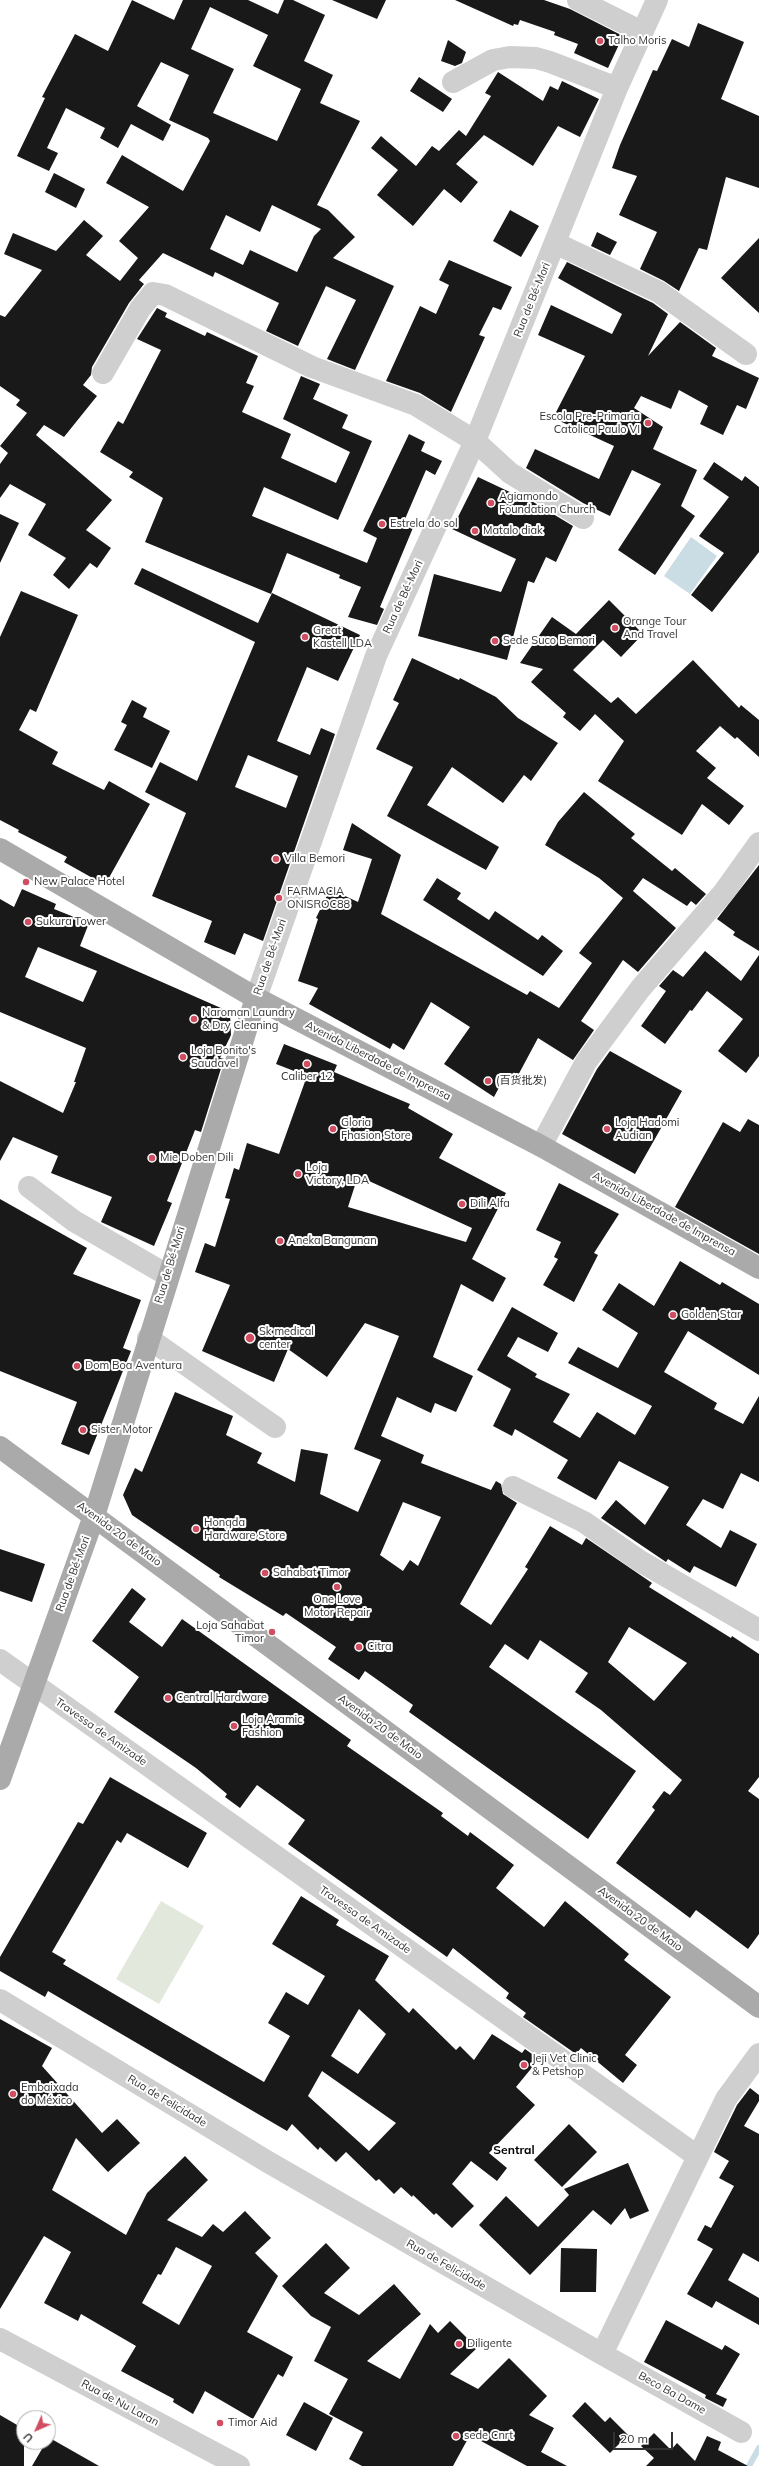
<!DOCTYPE html>
<html>
<head>
<meta charset="utf-8">
<style>
	body { margin:0 }
	#map { position:relative; width:759px; height:2466px; overflow:hidden; background:#fff; font-family:Mulish,sans-serif }
	canvas { display:block }
	.north { position:absolute; left:16px; top:2410px; width:40px; height:40px; box-sizing:border-box; background:#fff; border:1px solid #adadad; border-radius:50%; rotate:225deg; font-size:11px; font-weight:700; line-height:16px; text-align:center; color:#323232 }
	.north::after { content:''; display:block; margin:auto; width:14px; height:18px; background:#d14d62; clip-path:polygon(50% 0,100% 100%,50% 72%,0 100%) }
	.scale { position:absolute; left:613px; top:2432px; width:60px; height:18px; box-sizing:border-box; border:2px solid #323232; border-top:0; padding-left:5px; font-size:12px; line-height:14px; white-space:nowrap; color:#323232; -webkit-text-stroke:3px #fff; paint-order:stroke }
</style>
</head>
<body>
<div id="map">
<canvas width="759" height="2466"></canvas>
<div class="north">U</div>
<div class="scale">20 m</div>
</div>
<script>
const ctx = document.querySelector('canvas').getContext('2d');
ctx.lineJoin = 'round';
function fill(path, color) {
  ctx.fillStyle = color;
  ctx.fill(path, 'evenodd');
}
function poly(rows) {
  const path = new Path2D();
  for (const r of rows) {
    path.moveTo(r[0], r[1]);
    for (let i = 2; i < r.length; i += 2) path.lineTo(r[i], r[i + 1]);
  }
  return path;
}
function strokePath(path, color, width, dash) {
  ctx.strokeStyle = color;
  ctx.lineWidth = width;
  ctx.lineCap = dash ? 'butt' : 'round';
  ctx.setLineDash(dash || []);
  ctx.stroke(path);
}
function write(font, color, halo, rows, align = 'center') {
  ctx.font = font + ' Mulish,"Noto Sans SC",sans-serif';
  ctx.lineWidth = 4;
  ctx.setLineDash([]);
  ctx.textBaseline = 'middle';
  ctx.strokeStyle = halo;
  ctx.fillStyle = color;
  for (const [text, x, y, turn = 0] of rows) {
    ctx.save();
    ctx.translate(x, y);
    ctx.rotate((+turn || 0) * Math.PI / 180);
    ctx.textAlign = isNaN(turn) ? turn : align;
    if (halo) ctx.strokeText(text, 0, 0);
    ctx.fillText(text, 0, 0);
    ctx.restore();
  }
}
const green = poly([
	[161,1901,204,1926,159,2004,116,1979]
]);
const water = poly([
	[691,537,717,556,690,594,664,576]
]);
const stream = poly([
	[749,2466,759,2448]
]);
const building = poly([
	[132,0,174,20,183,0,248,0,278,14,284,0,293,0,325,15,304,61,333,75,320,103,360,121,317,205,328,210,355,237,333,258,394,286,355,370,327,359,356,300,326,286,298,346,266,331,279,303,215,272,213,277,163,253,139,280,144,284,129,303,92,367,91,375,83,385,97,396,64,437,44,425,36,435,112,500,86,530,111,548,97,568,90,563,69,589,53,575,66,558,28,535,46,504,10,484,0,498,0,464,8,453,0,446,27,413,16,405,20,400,0,386,0,315,5,317,42,270,4,254,13,233,56,251,84,220,103,236,86,255,120,281,138,258,119,241,149,207,106,183,122,155,183,191,210,141,208,138,169,120,189,75,161,62,137,106,171,125,163,141,131,124,118,148,100,138,105,128,66,108,47,148,58,153,49,171,17,156,45,98,42,97,75,34,108,51],
	[210,7,268,35,253,66,301,89,277,141,213,113,234,69,191,49],
	[272,205,321,229,314,236,297,272,250,250,243,265,210,249,226,215,260,232],
	[332,0,386,0,377,19],
	[455,0,544,0,570,9,623,36,608,68,574,53,578,44,554,35,555,32,520,20,518,25,514,24,513,26],
	[698,23,744,42,721,99,759,116,759,188,726,177,707,250,699,248,679,291,664,281,640,269,657,232,619,215,637,176,612,168,620,145,653,70,657,71,672,39,689,47],
	[448,40,466,52,462,63,455,66,441,61],
	[498,72,543,101,550,86,558,90,562,81,599,99,580,137,558,126,533,166,484,135,456,164,478,182,461,203,444,189,413,226,377,195,398,170,371,148,381,136,416,166,432,146,439,151,459,130,466,136,491,96,485,93],
	[419,77,452,99,443,112,410,91],
	[54,173,85,189,76,208,45,192],
	[510,210,539,226,521,257,493,241],
	[597,232,617,242,610,255,591,246],
	[759,238,759,313,721,278],
	[449,260,512,287,501,310,493,307,479,335,485,337,451,412,420,393,386,381,420,306,436,314,449,285,439,280],
	[567,262,653,303,668,314,648,356,680,322,716,348,712,356,759,378,746,409,737,405,723,435,700,424,708,406,679,390,671,409,641,396,634,408,663,427,653,449,697,470,681,506,695,516,655,575,618,550,661,484,632,470,610,516,583,503,526,468,535,449,599,479,614,446,553,418,585,356,538,335,551,305,612,334,622,314,558,278],
	[157,308,167,313,165,317,205,336,207,332,258,356,246,383,254,386,242,412,291,434,281,458,336,483,350,452,283,419,301,376,320,384,313,399,348,415,342,428,372,441,338,520,264,487,252,516,367,563,377,538,363,531,409,434,425,442,421,451,442,461,435,475,426,470,405,519,415,523,380,607,384,609,377,625,348,617,361,587,339,578,340,575,287,553,271,594,145,542,163,498,129,477,133,472,100,452,118,421,123,424,161,350,137,339],
	[714,462,742,481,745,476,759,487,759,552,712,612,691,595,724,553,699,536,729,497,703,479],
	[478,477,514,494,515,491,573,526,556,562,546,557,534,583,528,581,507,660,418,636,434,574,501,592,516,559,452,529],
	[0,514,19,523,0,563],
	[142,568,258,623,272,593,360,635,338,681,307,667,277,741,310,755,321,728,335,734,263,941,244,933,235,955,204,942,212,921,152,896,186,813,145,792,160,762,197,781,255,642,134,584],
	[248,755,298,776,286,808,235,787],
	[21,591,78,615,36,712,30,709,19,730,58,752,52,764,104,790,109,781,150,804,105,885,64,862,67,857,18,832,19,830,0,820,0,637],
	[609,600,643,634,621,657,603,640,573,670,611,703,618,697,636,714,693,660,739,708,741,705,759,720,759,757,737,737,735,739,720,726,696,751,716,768,707,778,744,806,729,825,702,804,682,835,598,781,624,741,595,714,580,731,563,717,566,713,531,682,543,669,520,663,552,617,576,634],
	[412,658,459,680,460,678,496,697,518,718,558,743,531,781,524,775,503,803,452,767,427,805,499,847,486,870,387,816,413,767,376,749,399,703,393,700],
	[132,700,147,708,143,717,170,731,152,768,114,750,127,725,121,722],
	[584,792,635,834,631,838,672,871,675,868,706,894,696,905,691,901,687,906,643,878,633,891,676,928,638,972,623,960,581,1021,594,1030,573,1060,538,1038,515,1081,505,1076,494,1097,444,1064,470,1027,431,1002,404,1050,393,1043,390,1049,309,1004,318,988,298,981,318,919,316,918,330,889,358,902,372,859,343,850,352,823,401,855,381,914,527,995,530,991,559,1008,592,963,579,953,623,898,599,878,545,845,558,822],
	[759,865,759,951,733,935,735,932,717,919],
	[437,878,461,893,457,899,489,920,495,911,538,940,542,935,563,951,543,976,423,900],
	[22,889,56,904,54,909,89,923,80,946,230,1012,231,1035,220,1058,224,1059,201,1132,195,1130,167,1201,172,1203,154,1246,101,1222,112,1197,51,1173,58,1156,13,1137,0,1161,0,1081,63,1113,76,1082,74,1082,86,1048,0,1012,0,899,14,907],
	[38,947,97,971,83,1002,25,977],
	[705,951,741,981,759,955,759,1056,746,1073,718,1051,743,1019,707,991,692,1011,690,1010,665,1044,641,1026,666,991,659,986,673,970,683,977],
	[284,1044,337,1065,334,1072,410,1104,408,1108,453,1134,439,1158,506,1193,472,1259,506,1278,493,1302,461,1284,433,1357,473,1376,456,1412,435,1403,431,1413,397,1397,381,1436,424,1455,421,1463,491,1490,496,1481,501,1484,503,1494,517,1503,460,1604,491,1625,528,1569,525,1567,550,1526,582,1545,586,1538,652,1583,649,1587,731,1638,732,1636,759,1654,759,1777,748,1791,759,1799,759,1934,748,1949,696,1910,690,1918,616,1863,655,1810,652,1807,664,1791,670,1795,682,1780,601,1710,575,1692,588,1673,540,1640,528,1660,505,1644,489,1667,636,1771,588,1839,409,1712,413,1705,365,1671,359,1680,328,1659,336,1647,286,1613,283,1616,219,1577,220,1575,132,1515,123,1495,135,1468,142,1472,175,1392,233,1416,226,1435,262,1453,257,1463,295,1482,301,1449,328,1454,320,1494,358,1512,381,1460,354,1449,399,1336,365,1323,327,1377,288,1349,274,1382,202,1351,230,1285,195,1272,205,1243,215,1247,230,1199,225,1198,234,1168,239,1170,247,1143,279,1154,307,1076,276,1064],
	[358,1176,472,1228,466,1242,348,1207],
	[403,1502,441,1517,418,1566,410,1560,403,1571,380,1555],
	[629,1627,687,1663,654,1701,608,1662],
	[610,1051,682,1091,635,1174,562,1134,597,1069],
	[748,1119,759,1125,759,1254,675,1207,723,1122,740,1132],
	[559,1183,619,1214,594,1253,598,1255,574,1302,543,1285,558,1259,554,1257,561,1242,536,1230],
	[0,1199,87,1248,73,1274,141,1300,123,1348,131,1351,89,1455,61,1444,77,1402,0,1371],
	[680,1261,720,1285,722,1282,759,1304,759,1375,688,1331,664,1372,717,1403,714,1409,743,1424,759,1396,759,1482,741,1473,723,1509,703,1499,686,1525,721,1548,730,1530,757,1544,736,1587,694,1566,690,1573,668,1559,666,1562,601,1518,616,1500,645,1525,669,1487,619,1461,596,1500,557,1478,568,1460,515,1429,512,1436,493,1426,511,1389,477,1370,512,1307,558,1333,548,1352,518,1337,507,1356,537,1374,535,1377,570,1394,553,1422,580,1438,597,1412,635,1435,652,1406,568,1363,578,1347,618,1368,638,1333,602,1310,619,1283,654,1306],
	[0,1549,45,1564,32,1602,0,1591],
	[132,1588,146,1599,129,1622,162,1647,182,1619,351,1740,347,1746,443,1813,441,1816,468,1836,470,1832,514,1865,496,1888,544,1927,565,1901,629,1954,624,1960,671,1997,625,2055,637,2065,623,2083,581,2048,576,2054,523,2017,526,2013,506,1998,509,1993,453,1948,447,1957,288,1844,305,1820,257,1785,240,1808,225,1797,227,1794,196,1768,114,1712,139,1677,92,1641],
	[110,1777,207,1833,188,1868,127,1833,121,1843,117,1840,52,1952,66,1960,63,1964,264,2082,290,2036,268,2023,286,1992,308,2005,325,1976,272,1944,301,1896,339,1920,336,1925,389,1956,375,1980,409,2013,413,2008,456,2050,460,2046,474,2060,492,2034,522,2053,525,2049,539,2059,516,2087,535,2105,489,2153,507,2168,497,2181,471,2161,452,2184,474,2206,452,2228,436,2213,434,2215,413,2195,412,2197,401,2187,394,2194,379,2179,376,2181,346,2152,336,2162,320,2147,318,2150,292,2124,287,2131,48,1991,45,1997,0,1971,0,1957,78,1822,83,1824],
	[359,2009,386,2034,358,2074,331,2056],
	[322,2071,396,2123,369,2151,308,2096],
	[0,2019,52,2048,42,2066,102,2133,117,2119,140,2143,108,2172,76,2138,52,2190,126,2235,147,2193,185,2156,208,2180,167,2220,202,2237,213,2224,223,2232,245,2211,271,2238,255,2253,278,2276,247,2332,293,2357,283,2377,278,2374,253,2419,205,2391,193,2414,173,2402,174,2399,121,2371,136,2346,81,2314,78,2321,44,2303,71,2252,44,2236,0,2309],
	[176,2247,212,2266,179,2325,142,2303,158,2274,161,2275],
	[750,2088,759,2095,759,2101,744,2126,759,2134,759,2262,743,2253,728,2280,759,2298,759,2325,716,2301,712,2308,687,2294,713,2249,697,2240,705,2225,711,2228,734,2186,719,2178,729,2161,714,2152,737,2105],
	[569,2124,597,2152,562,2187,534,2160],
	[628,2163,649,2211,630,2219,625,2208,611,2225,593,2210,530,2275,479,2225,506,2196,538,2227,569,2195,564,2189],
	[326,2243,350,2268,324,2293,359,2315,394,2284,421,2314,367,2361,400,2379,430,2324,438,2333,450,2321,477,2348,450,2374,478,2389,509,2358,547,2396,529,2415,554,2428,541,2452,567,2466,527,2466,470,2435,453,2466,362,2466,349,2459,363,2432,329,2414,348,2379,314,2361,331,2327,311,2316,282,2286],
	[561,2248,597,2249,596,2292,560,2292],
	[666,2320,722,2350,725,2345,740,2354,716,2394,727,2399,723,2407,705,2398,706,2395,644,2362],
	[304,2402,333,2418,316,2451,286,2435],
	[585,2402,605,2422,610,2417,628,2435,610,2453,572,2416],
	[0,2415,24,2429,24,2466,0,2466],
	[654,2433,671,2450,677,2443,695,2461,707,2436,721,2442,718,2450,748,2466,646,2466,654,2458,641,2446],
	[48,2437,99,2466,32,2466,46,2442,48,2442]
]);
const minor = poly([
	[578,0,642,32],
	[453,82,493,60,510,57,536,58,550,62,617,88],
	[555,243,659,292,746,354],
	[103,373,140,309,153,293,165,295,312,367,416,405,475,441,510,473,583,518],
	[256,998,376,656,475,441,617,88,657,0],
	[541,1146,586,1062,640,989,724,892,759,843],
	[29,1187,74,1221,167,1275],
	[148,1338,275,1427],
	[513,1487,584,1522,640,1561,759,1630],
	[0,1660,697,2156],
	[0,2000,268,2162,602,2354,726,2099,759,2054],
	[0,2339,239,2466],
	[602,2354,741,2432]
]);
const major = poly([
	[0,849,256,998,541,1146,759,1268],
	[0,1447,759,2007],
	[0,1779,94,1516,256,998]
]);
const markers = [
	[600,41,4,"#d14d62"],
	[648,423,4,"#d14d62"],
	[491,503,4,"#d14d62"],
	[382,524,4,"#d14d62"],
	[475,531,4,"#d14d62"],
	[615,628,4,"#d14d62"],
	[305,637,4,"#d14d62"],
	[495,641,4,"#d14d62"],
	[276,859,4,"#d14d62"],
	[26,882,4,"#d14d62"],
	[279,898,4,"#d14d62"],
	[28,922,4,"#d14d62"],
	[194,1019,4,"#d14d62"],
	[183,1057,4,"#d14d62"],
	[307,1064,4,"#d14d62"],
	[488,1081,4,"#d14d62"],
	[333,1129,4,"#d14d62"],
	[607,1129,4,"#d14d62"],
	[152,1158,4,"#d14d62"],
	[298,1174,4,"#d14d62"],
	[462,1204,4,"#d14d62"],
	[280,1241,4,"#d14d62"],
	[673,1315,4,"#d14d62"],
	[250,1338,5,"#d14d62"],
	[77,1366,4,"#d14d62"],
	[83,1430,4,"#d14d62"],
	[196,1529,4,"#d14d62"],
	[265,1573,4,"#d14d62"],
	[337,1587,4,"#d14d62"],
	[272,1632,4,"#d14d62"],
	[359,1647,4,"#d14d62"],
	[168,1698,4,"#d14d62"],
	[234,1726,4,"#d14d62"],
	[524,2065,4,"#d14d62"],
	[13,2094,4,"#d14d62"],
	[459,2344,4,"#d14d62"],
	[220,2423,4,"#d14d62"],
	[456,2436,4,"#d14d62"]
];
const poiNames = [
	["Talho Moris",608,41],
	["Escola Pre-Primaria",640,417,"right"],
	["Catolica Paulo VI",640,430,"right"],
	["Agiamondo",499,497],
	["Foundation Church",499,510],
	["Estrela do sol",390,524],
	["Matalo diak",483,531],
	["Orange Tour",623,622],
	["And Travel",623,635],
	["Great",313,631],
	["Kastell LDA",313,644],
	["Sede Suco Bemori",503,641],
	["Villa Bemori",284,859],
	["New Palace Hotel",34,882],
	["FARMACIA",287,892],
	["ONISROC88",287,905],
	["Sukura Tower",36,922],
	["Naroman Laundry",202,1013],
	["& Dry Cleaning",202,1026],
	["Loja Bonito's",191,1051],
	["Saudavel",191,1064],
	["Caliber 12",307,1077,"center"],
	["(百货批发)",496,1081],
	["Gloria",341,1123],
	["Fhasion Store",341,1136],
	["Loja Hadomi",615,1123],
	["Audian",615,1136],
	["Mie Doben Dili",160,1158],
	["Loja",306,1168],
	["Victory, LDA",306,1181],
	["Dili Alfa",470,1204],
	["Aneka Bangunan",288,1241],
	["Golden Star",681,1315],
	["Sk medical",259,1332],
	["center",259,1345],
	["Dom Boa Aventura",85,1366],
	["Sister Motor",91,1430],
	["Hongda",204,1523],
	["Hardware Store",204,1536],
	["Sahabat Timor",273,1573],
	["One Love",337,1600,"center"],
	["Motor Repair",337,1613,"center"],
	["Loja Sahabat",264,1626,"right"],
	["Timor",264,1639,"right"],
	["Citra",367,1647],
	["Central Hardware",176,1698],
	["Loja Aramic",242,1720],
	["Fashion",242,1733],
	["Jeji Vet Clinic",532,2059],
	["& Petshop",532,2072],
	["Embaixada",21,2088],
	["do México",21,2101],
	["Diligente",467,2344],
	["Timor Aid",228,2423],
	["sede Cnrt",464,2436]
];
const streetNames = [
	["Rua de Bé-Mori",532,300,-68],
	["Rua de Bé-Mori",403,597,-65],
	["Rua de Bé-Mori",270,957,-71],
	["Avenida Liberdade de Imprensa",378,1061,27],
	["Avenida Liberdade de Imprensa",664,1214,29],
	["Rua de Bé-Mori",170,1265,-73],
	["Avenida 20 de Maio",119,1534,36],
	["Rua de Bé-Mori",73,1574,-70],
	["Avenida 20 de Maio",380,1727,36],
	["Travessa de Amizade",101,1732,35],
	["Avenida 20 de Maio",640,1919,36],
	["Travessa de Amizade",365,1920,35],
	["Rua de Felicidade",167,2101,31],
	["Rua de Felicidade",446,2265,30],
	["Beco Ba Dame",672,2393,29],
	["Rua de Nu Laran",120,2403,28]
];
const neighbourhoodNames = [
	["Sentral",514,2150]
];
fill(green, '#e3e8dd');
fill(water, '#cadde4');
strokePath(stream, '#cadde4', 6);
fill(building, '#191919');
strokePath(minor, '#cfcfcf', 22);
strokePath(major, '#aaa', 22);
for (const [x, y, r, color] of markers) {
  const dot = new Path2D();
  dot.arc(x, y, r, 0, 2 * Math.PI);
  ctx.fillStyle = color;
  ctx.fill(dot);
  strokePath(dot, '#fff', 1.5);
}
write('11px', '#323232', '#fff', poiNames, 'left');
write('11px', '#323232', '#fff', streetNames);
write('bold 12px', '#000', '#fff', neighbourhoodNames);
</script>
</body>
</html>
